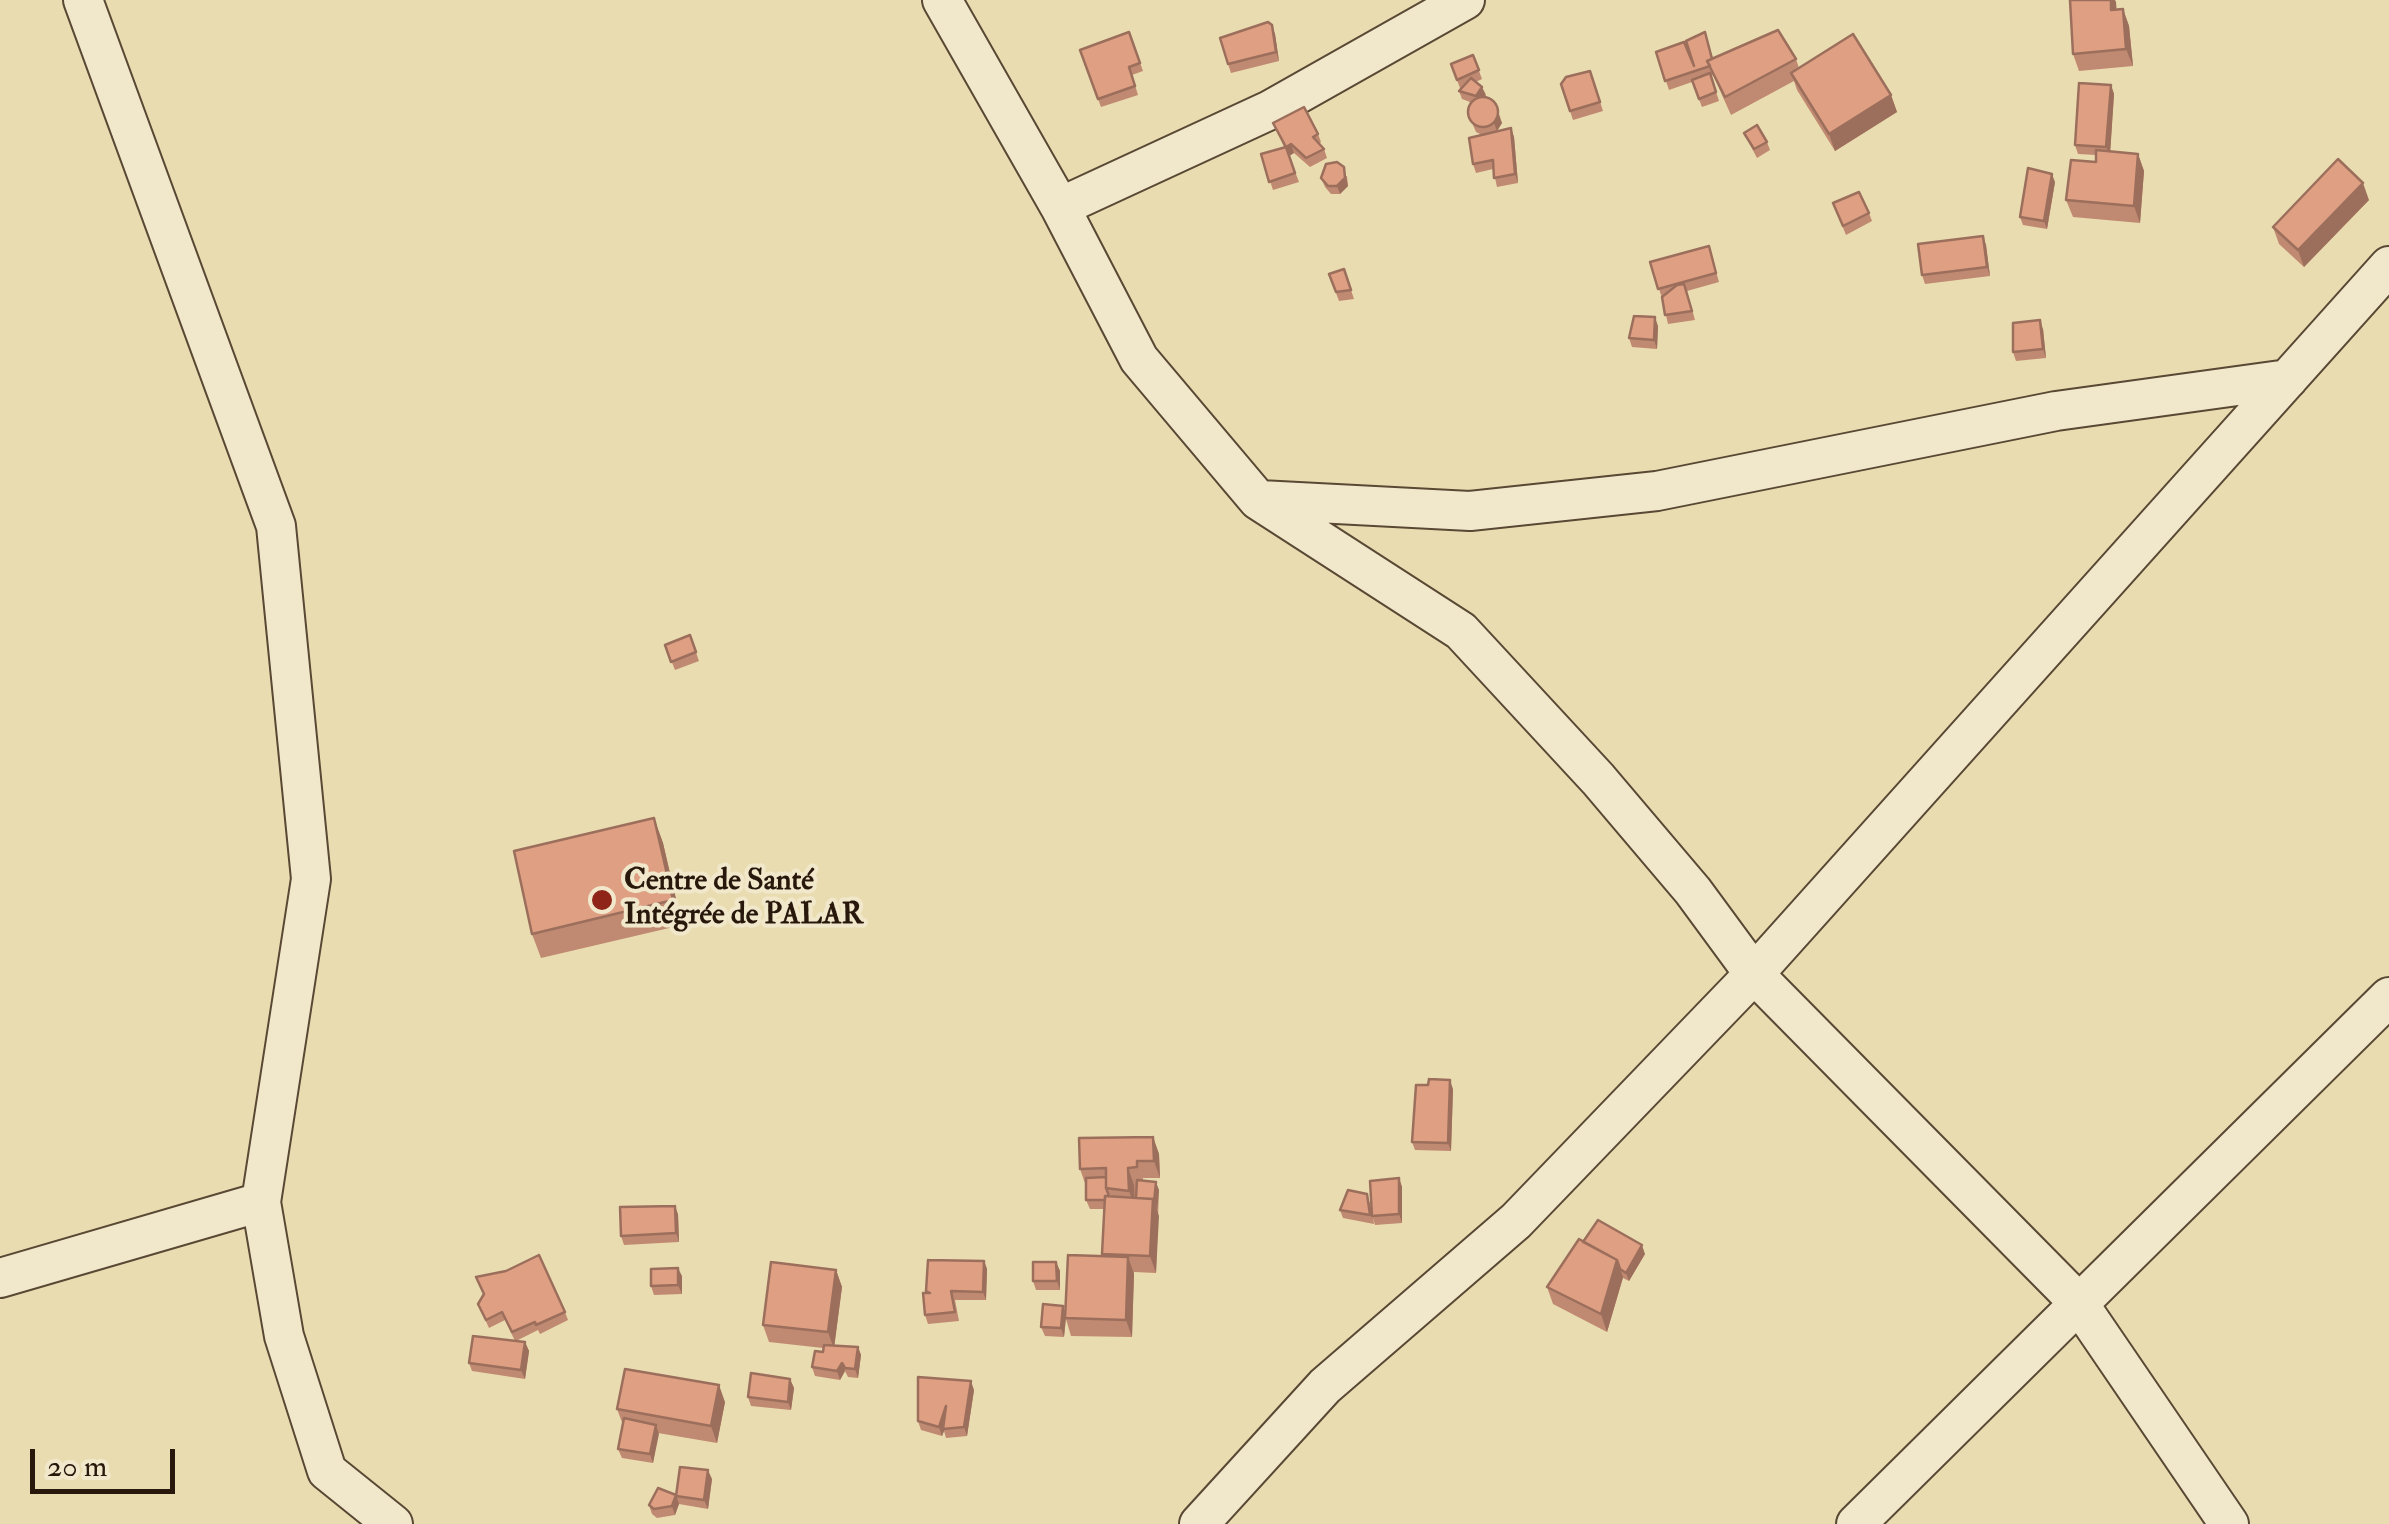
<!DOCTYPE html>
<html>
<head>
<meta charset="utf-8">
<style>
	body { margin:0 }
	#map { position:relative; width:2389px; height:1524px; overflow:hidden; background:#eadcb1; font-family:"IM FELL Double Pica",serif }
	canvas { display:block }
	.scale { position:absolute; left:30px; top:1449px; width:145px; height:45px; box-sizing:border-box; border:5px solid #28170b; border-top:0; padding-left:12px; font-size:30px; line-height:35px; white-space:nowrap; color:#28170b; -webkit-text-stroke:8px #f1e8cc; paint-order:stroke }
</style>
</head>
<body>
<div id="map">
<canvas width="2389" height="1524"></canvas>
<div class="scale">20 m</div>
</div>
<script>
const ctx = document.querySelector('canvas').getContext('2d');
ctx.lineJoin = 'round';
function poly(rows) {
  const path = new Path2D();
  for (const r of rows) {
    if (r.length === 3) {
      path.moveTo(r[0] + r[2], r[1]);
      path.arc(r[0], r[1], r[2], 0, 2 * Math.PI);
      continue;
    }
    path.moveTo(r[0], r[1]);
    for (let i = 2; i < r.length; i += 2) path.lineTo(r[i], r[i + 1]);
  }
  return path;
}
function strokePath(path, color, width, dash) {
  ctx.strokeStyle = color;
  ctx.lineWidth = width;
  ctx.lineCap = dash ? 'butt' : 'round';
  ctx.setLineDash(dash || []);
  ctx.stroke(path);
}
function fill(path, color) {
  ctx.fillStyle = color;
  ctx.fill(path, 'evenodd');
}
function write(font, color, halo, rows, align = 'center') {
  ctx.font = font + ' "IM FELL Double Pica",serif';
  ctx.lineWidth = 8;
  ctx.setLineDash([]);
  ctx.textBaseline = 'middle';
  ctx.strokeStyle = halo;
  ctx.fillStyle = color;
  for (const [text, x, y, turn = 0] of rows) {
    ctx.save();
    ctx.translate(x, y);
    ctx.rotate((+turn || 0) * Math.PI / 180);
    ctx.textAlign = isNaN(turn) ? turn : align;
    if (halo) ctx.strokeText(text, 0, 0);
    ctx.fillText(text, 0, 0);
    ctx.restore();
  }
}
const minor = poly([
	[83,0,276,526,311,879,261,1202,284,1336,327,1471,393,1524],
	[942,0,1060,207,1139,359,1258,500,1461,631,1598,779,1693,891,1754,974,2077,1301,2229,1524],
	[1060,207,1270,110,1465,0],
	[1260,500,1470,511,1657,491,2056,411,2288,379],
	[0,1278,261,1202],
	[1199,1524,1325,1386,1516,1221,1754,974,2389,266],
	[1856,1524,2389,997]
]);
const wall = poly([
	[2070,0,2115,0,2116,9,2123,9,2129,26,2133,66,2079,71,2073,54],
	[1129,32,1143,71,1132,75,1138,95,1101,107,1080,50],
	[1705,32,1713,58,1796,59,1799,68,1891,95,1897,112,1835,151,1797,90,1794,81,1731,115,1713,75,1711,76,1719,101,1702,107,1692,82,1669,90,1656,52,1694,66],
	[1275,34,1279,61,1231,73,1228,64],
	[1473,55,1482,79,1476,82,1502,123,1497,131,1511,128,1514,137,1518,183,1497,187,1493,169,1476,173,1473,164,1482,135,1476,132,1467,111,1470,102,1462,99,1459,91,1460,88,1451,64],
	[1590,71,1603,111,1573,120,1561,84],
	[2111,85,2114,94,2110,151,2138,154,2144,171,2140,223,2073,217,2066,200,2096,162,2096,155,2078,154,2075,145],
	[1273,123,1318,134,1321,142,1319,144,1324,149,1327,158,1310,167,1294,153,1289,156,1299,182,1273,190,1261,154,1284,147],
	[1744,133,1767,142,1770,150,1757,158],
	[1347,176,1348,186,1340,194,1331,194,1325,187,1321,178],
	[2055,182,2047,229,2023,225,2020,217],
	[2369,200,2304,267,2279,244,2273,227],
	[1833,203,1869,213,1872,221,1846,235],
	[1983,236,1986,245,1990,276,1925,284,1922,275],
	[1709,246,1719,282,1687,291,1695,320,1668,324,1662,298,1650,262],
	[1344,269,1354,299,1339,301,1329,274],
	[1658,326,1657,349,1632,347,1629,338],
	[2043,329,2046,358,2016,361,2013,352],
	[690,635,699,661,675,670,665,645],
	[654,818,663,843,682,925,541,958,532,934],
	[1428,1085,1453,1089,1451,1151,1415,1150,1412,1142],
	[1153,1137,1159,1154,1160,1178,1143,1178,1143,1181,1159,1190,1156,1273,1134,1272,1132,1337,1071,1336,1066,1319,1064,1337,1045,1336,1041,1327,1065,1313,1103,1256,1105,1209,1090,1209,1086,1200,1086,1186,1080,1169],
	[1399,1178,1402,1187,1402,1223,1375,1225,1373,1218,1374,1224,1343,1218,1340,1210,1370,1202,1372,1212],
	[678,1214,679,1242,624,1245,621,1236],
	[1583,1242,1645,1254,1629,1281,1623,1278,1607,1332,1553,1304,1547,1287],
	[984,1261,987,1269,986,1300,955,1300,959,1321,928,1324,925,1315,926,1291],
	[1056,1262,1060,1271,1060,1290,1036,1290,1033,1281],
	[836,1270,842,1287,834,1346,858,1347,861,1355,858,1378,848,1377,845,1371,840,1380,815,1376,812,1367,823,1352,823,1348,769,1342,763,1325],
	[682,1276,682,1294,654,1295,651,1286],
	[476,1277,565,1312,568,1320,540,1334,538,1330,516,1341,525,1342,529,1351,525,1379,472,1371,469,1363,515,1341,505,1320,489,1328,478,1304,484,1295],
	[790,1379,794,1388,791,1410,751,1406,748,1397],
	[974,1390,967,1436,946,1438,944,1431,942,1436,921,1430,918,1421],
	[725,1402,717,1443,658,1433,653,1463,622,1458,618,1449,623,1425,617,1409],
	[712,1479,708,1509,679,1504,675,1515,657,1518,652,1514,649,1505]
]);
const shadedWall = poly([
	[2111,0,2115,0,2116,2,2118,27,2111,10],
	[2123,9,2129,26,2133,66,2126,49],
	[1272,25,1275,34,1279,61,1276,52],
	[2111,85,2114,94,2110,156,2106,147],
	[1482,87,1486,95,1479,105,1476,96],
	[1891,95,1897,112,1835,151,1829,134],
	[1499,114,1502,123,1497,131,1494,123],
	[1511,128,1514,137,1518,183,1515,174],
	[1291,144,1294,153,1289,156,1286,147],
	[2138,154,2144,171,2140,223,2134,206],
	[1344,167,1348,186,1340,194,1337,186],
	[2052,174,2055,182,2047,229,2044,221],
	[2363,183,2369,200,2304,267,2298,250],
	[1983,236,1986,245,1990,276,1987,267],
	[1655,317,1658,326,1657,349,1654,340],
	[2040,320,2043,329,2046,358,2043,349],
	[654,818,663,843,682,925,673,900],
	[1450,1080,1453,1089,1451,1151,1448,1143],
	[1153,1137,1159,1154,1160,1178,1154,1161],
	[1128,1168,1134,1185,1135,1208,1129,1191],
	[1399,1178,1402,1187,1402,1223,1399,1214],
	[1156,1182,1159,1190,1157,1211,1154,1202],
	[1153,1199,1159,1216,1156,1273,1150,1256],
	[675,1206,678,1214,679,1242,676,1233],
	[1642,1245,1645,1254,1629,1281,1626,1273],
	[1128,1257,1134,1274,1132,1337,1126,1320],
	[1617,1260,1623,1277,1607,1332,1601,1314],
	[984,1261,987,1269,986,1300,983,1292],
	[1056,1262,1060,1271,1060,1290,1057,1281],
	[678,1268,682,1276,682,1294,678,1285],
	[836,1270,842,1287,834,1349,828,1332],
	[1063,1306,1066,1315,1064,1337,1061,1328],
	[525,1342,529,1351,525,1379,521,1370],
	[858,1347,861,1355,858,1378,855,1369],
	[842,1363,845,1371,840,1380,837,1371],
	[790,1379,794,1388,791,1410,788,1402],
	[971,1381,974,1390,967,1436,964,1427],
	[719,1385,725,1402,717,1443,711,1426],
	[946,1406,944,1431,942,1436,939,1427],
	[656,1425,659,1434,653,1463,650,1454],
	[708,1470,712,1479,708,1509,704,1500],
	[676,1495,679,1504,675,1515,672,1506]
]);
const building = poly([
	[2070,0,2111,0,2111,10,2123,9,2126,49,2073,54,2070,0],
	[1268,22,1272,25,1276,52,1228,64,1220,38,1268,22],
	[1778,30,1796,59,1725,97,1707,61,1778,30],
	[1129,32,1140,63,1129,67,1135,86,1098,99,1080,50,1129,32],
	[1705,32,1712,59,1707,61,1710,66,1665,81,1656,52,1684,42,1694,66,1686,41,1705,32],
	[1853,34,1891,95,1829,134,1791,73,1853,34],
	[1473,55,1479,70,1457,80,1451,64,1473,55],
	[1590,71,1600,102,1570,111,1561,84,1566,77,1590,71],
	[1710,73,1716,92,1699,99,1692,80,1710,73],
	[1471,78,1482,87,1476,96,1459,91,1471,78],
	[2079,83,2111,85,2106,147,2075,145,2079,83],
	[1483,112,15],
	[1304,107,1318,134,1313,137,1324,149,1306,158,1291,144,1286,147,1295,173,1269,182,1261,154,1286,147,1273,123,1304,107],
	[1757,125,1767,142,1754,149,1744,133,1757,125],
	[1511,128,1515,174,1494,178,1493,160,1473,164,1469,138,1511,128],
	[2096,150,2138,154,2134,206,2066,200,2071,160,2096,162,2096,150],
	[2338,159,2363,183,2298,250,2273,227,2338,159],
	[1337,162,1344,167,1345,178,1337,186,1328,186,1321,178,1326,164,1337,162],
	[2028,168,2052,174,2044,221,2020,217,2028,168],
	[1859,192,1869,213,1843,226,1833,203,1859,192],
	[1983,236,1987,267,1922,275,1918,244,1983,236],
	[1709,246,1716,273,1658,289,1650,262,1709,246],
	[1344,269,1351,290,1336,292,1329,274,1344,269],
	[1684,284,1692,311,1665,315,1662,297,1677,285,1684,284],
	[1634,316,1655,317,1654,340,1629,338,1634,316],
	[2040,320,2043,349,2013,352,2013,323,2040,320],
	[690,635,696,652,671,662,665,645,690,635],
	[654,818,673,900,532,934,514,851,654,818],
	[1429,1079,1450,1080,1448,1143,1412,1142,1416,1085,1428,1085,1429,1079],
	[1153,1137,1154,1161,1137,1161,1137,1167,1128,1168,1129,1191,1106,1188,1106,1168,1080,1169,1079,1138,1153,1137],
	[1106,1177,1106,1188,1109,1196,1105,1196,1105,1200,1086,1200,1086,1178,1106,1177],
	[1399,1178,1399,1214,1372,1216,1370,1181,1399,1178],
	[1137,1180,1156,1182,1154,1202,1153,1199,1136,1198,1137,1180],
	[1348,1190,1367,1194,1370,1215,1340,1210,1348,1190],
	[1105,1196,1153,1199,1150,1256,1102,1254,1105,1196],
	[675,1206,676,1233,621,1236,620,1207,675,1206],
	[1598,1220,1642,1245,1626,1273,1620,1269,1617,1260,1583,1242,1598,1220],
	[1579,1239,1617,1260,1601,1314,1547,1287,1579,1239],
	[539,1255,565,1312,536,1325,535,1322,512,1332,502,1312,486,1320,478,1304,484,1294,476,1277,506,1271,539,1255],
	[1068,1255,1128,1257,1126,1320,1065,1318,1068,1255],
	[928,1260,984,1261,983,1292,951,1291,955,1312,925,1315,923,1293,930,1293,926,1291,928,1260],
	[771,1262,836,1270,828,1332,763,1325,771,1262],
	[1033,1262,1056,1262,1057,1281,1033,1281,1033,1262],
	[678,1268,678,1285,651,1286,651,1269,678,1268],
	[1043,1304,1063,1306,1061,1328,1041,1327,1043,1304],
	[473,1336,525,1342,521,1370,469,1363,473,1336],
	[824,1345,858,1347,855,1369,845,1368,842,1363,837,1371,812,1367,815,1351,823,1352,824,1345],
	[625,1369,719,1385,711,1426,617,1409,625,1369],
	[751,1373,790,1379,788,1402,748,1397,751,1373],
	[918,1377,971,1381,964,1427,943,1429,946,1406,939,1427,918,1421,918,1377],
	[624,1418,656,1425,650,1454,618,1449,624,1418],
	[680,1467,708,1470,704,1500,676,1496,680,1467],
	[658,1488,676,1495,672,1506,654,1509,649,1505,658,1488]
]);
const markers = [
	[602,900,12,"#8f2418"]
];
const poiNames = [
	["Centre de Santé",624,883],
	["Intégrée de PALAR",624,917]
];
strokePath(minor, '#584834', 42);
strokePath(minor, '#f1e8cc', 38);
fill(wall, '#c08971');
fill(shadedWall, '#9c6f5c');
fill(building, '#df9f83');
strokePath(building, '#9c6f5c', 2.5);
for (const [x, y, r, color] of markers) {
  const dot = new Path2D();
  dot.arc(x, y, r, 0, 2 * Math.PI);
  ctx.fillStyle = color;
  ctx.fill(dot);
  strokePath(dot, '#f1e8cc', 4);
}
write('bold 30px', '#28170b', '#f1e8cc', poiNames, 'left');
</script>
</body>
</html>
